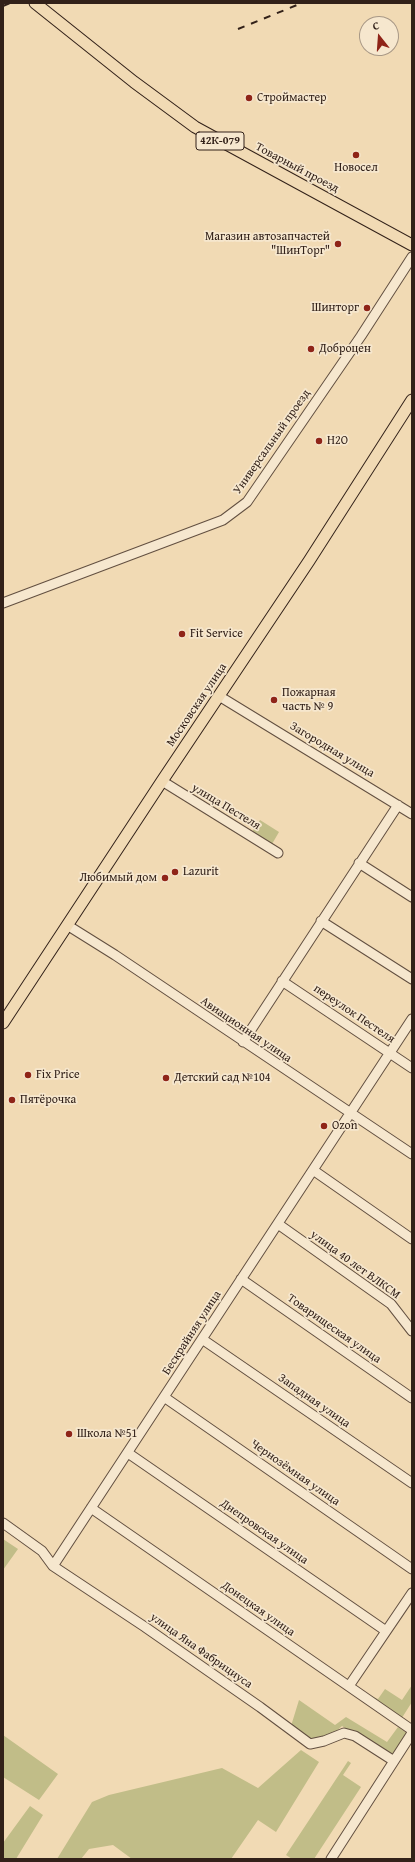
<!DOCTYPE html>
<html>
<head>
<meta charset="utf-8">
<style>
	body { margin:0 }
	#map { position:relative; width:415px; height:1862px; overflow:hidden; background:#f1dab4; font-family:"Gentium Book Plus",serif }
	canvas { display:block }
	.frame { position:absolute; inset:0; border:4px solid #322119; pointer-events:none }
	.north { position:absolute; left:359px; top:16px; width:40px; height:40px; box-sizing:border-box; background:#f6e7ce; border:1px solid #a89886; border-radius:50%; rotate:343deg; font-size:11px; font-weight:700; line-height:16px; text-align:center; color:#322119 }
	.north::after { content:''; display:block; margin:auto; width:14px; height:18px; background:#8f2418; clip-path:polygon(50% 0,100% 100%,50% 72%,0 100%) }
</style>
</head>
<body>
<div id="map">
<canvas width="415" height="1862"></canvas>
<div class="frame"></div>
<div class="north">С</div>
</div>
<script>
const ctx = document.querySelector('canvas').getContext('2d');
ctx.lineJoin = 'round';
function fill(path, color) {
  ctx.fillStyle = color;
  ctx.fill(path, 'evenodd');
}
function poly(rows) {
  const path = new Path2D();
  for (const r of rows) {
    path.moveTo(r[0], r[1]);
    for (let i = 2; i < r.length; i += 2) path.lineTo(r[i], r[i + 1]);
  }
  return path;
}
function strokePath(path, color, width, dash) {
  ctx.strokeStyle = color;
  ctx.lineWidth = width;
  ctx.lineCap = dash ? 'butt' : 'round';
  ctx.setLineDash(dash || []);
  ctx.stroke(path);
}
function write(font, color, halo, rows, align = 'center') {
  ctx.font = font + ' "Gentium Book Plus",serif';
  ctx.lineWidth = 3.5;
  ctx.setLineDash([]);
  ctx.textBaseline = 'middle';
  ctx.strokeStyle = halo;
  ctx.fillStyle = color;
  for (const [text, x, y, turn = 0] of rows) {
    ctx.save();
    ctx.translate(x, y);
    ctx.rotate((+turn || 0) * Math.PI / 180);
    ctx.textAlign = isNaN(turn) ? turn : align;
    if (halo) ctx.strokeText(text, 0, 0);
    ctx.fillText(text, 0, 0);
    ctx.restore();
  }
}
const green = poly([
	[260,820,279,832,272,844,252,832],
	[3,1539,18,1549,3,1570],
	[412,1685,412,1702,398,1724,356,1689,378,1699,385,1689,402,1700],
	[299,1700,335,1725,346,1717,387,1742,398,1727,407,1733,391,1756,342,1726,330,1737,311,1741,291,1726],
	[3,1735,58,1774,39,1800,3,1777],
	[301,1750,319,1762,276,1832,258,1820,231,1859,132,1859,113,1845,89,1849,81,1859,57,1859,92,1802,109,1795,222,1768,258,1788],
	[348,1761,351,1763,343,1775,361,1787,314,1859,292,1859,286,1855],
	[30,1806,43,1815,16,1859,3,1859,3,1843]
]);
const minor = poly([
	[3,603,223,520,247,502,361,336,412,257],
	[219,696,412,814],
	[162,781,278,853],
	[359,863,412,897],
	[321,921,412,979],
	[67,925,115,955,412,1154],
	[282,981,412,1068],
	[243,1042,398,805],
	[313,1170,412,1239],
	[278,1224,391,1304,412,1331],
	[241,1279,412,1398],
	[202,1339,412,1483],
	[164,1397,412,1569],
	[128,1453,386,1631],
	[91,1508,412,1730],
	[3,1523,42,1551,53,1566,145,1627,260,1707,310,1744,324,1741,344,1733,355,1736,394,1761],
	[53,1566,412,1019],
	[349,1686,412,1593],
	[331,1859,412,1733]
]);
const major = poly([
	[35,3,134,82,195,127,412,245],
	[3,1023,162,781,309,561,412,400]
]);
const rail = poly([
	[3,6,10,3],
	[238,29,302,3]
]);
const markers = [
	[249,98,4,"#8f2418"],
	[356,155,4,"#8f2418"],
	[338,244,4,"#8f2418"],
	[367,308,4,"#8f2418"],
	[311,349,4,"#8f2418"],
	[319,441,4,"#8f2418"],
	[182,634,4,"#8f2418"],
	[274,700,4,"#8f2418"],
	[175,872,4,"#8f2418"],
	[165,878,4,"#8f2418"],
	[28,1075,4,"#8f2418"],
	[166,1078,4,"#8f2418"],
	[12,1100,4,"#8f2418"],
	[324,1126,4,"#8f2418"],
	[69,1434,4,"#8f2418"]
];
const shields = [
	[220,141,48]
];
const shieldNames = [
	["42К-079",220,141]
];
const poiNames = [
	["Строймастер",257,98],
	["Новосел",356,168,"center"],
	["Магазин автозапчастей",330,237,"right"],
	["\"ШинТорг\"",330,251,"right"],
	["Шинторг",359,308,"right"],
	["Доброцен",319,349],
	["Н2О",327,441],
	["Fit Service",190,634],
	["Пожарная",282,693],
	["часть № 9",282,707],
	["Lazurit",183,872],
	["Любимый дом",157,878,"right"],
	["Fix Price",36,1075],
	["Детский сад №104",174,1078],
	["Пятёрочка",20,1100],
	["Ozon",332,1126],
	["Школа №51",77,1434]
];
const streetNames = [
	["Товарный проезд",297,168,28],
	["Универсальный проезд",272,442,-55],
	["Московская улица",197,705,-56],
	["Загородная улица",332,750,31],
	["улица Пестеля",226,807,31],
	["переулок Пестеля",354,1014,34],
	["Авиационная улица",246,1030,34],
	["улица 40 лет ВЛКСМ",355,1265,36],
	["Товарищеская улица",334,1329,35],
	["Бескрайняя улица",192,1333,-57],
	["Западная улица",314,1401,35],
	["Чернозёмная улица",295,1473,35],
	["Днепровская улица",264,1532,35],
	["Донецкая улица",258,1609,35],
	["улица Яна Фабрициуса",201,1651,35]
];
fill(green, '#c1bd88');
strokePath(minor, '#624f40', 11);
strokePath(major, '#322119', 13);
strokePath(minor, '#f6e7ce', 9);
strokePath(major, '#f1dab4', 11);
strokePath(rail, '#322119', 2, [7, 7]);
for (const [x, y, r, color] of markers) {
  const dot = new Path2D();
  dot.arc(x, y, r, 0, 2 * Math.PI);
  ctx.fillStyle = color;
  ctx.fill(dot);
  strokePath(dot, '#f6e7ce', 1.5);
}
for (const [x, y, w] of shields) {
  const box = new Path2D();
  box.roundRect(x - w / 2, y - 9, w, 18, 3);
  ctx.fillStyle = '#f6e7ce';
  ctx.fill(box);
  strokePath(box, '#322119', 1);
}
write('bold 11px', '#322119', null, shieldNames);
write('12px', '#322119', '#f6e7ce', poiNames, 'left');
write('12px', '#322119', '#f6e7ce', streetNames);
</script>
</body>
</html>
